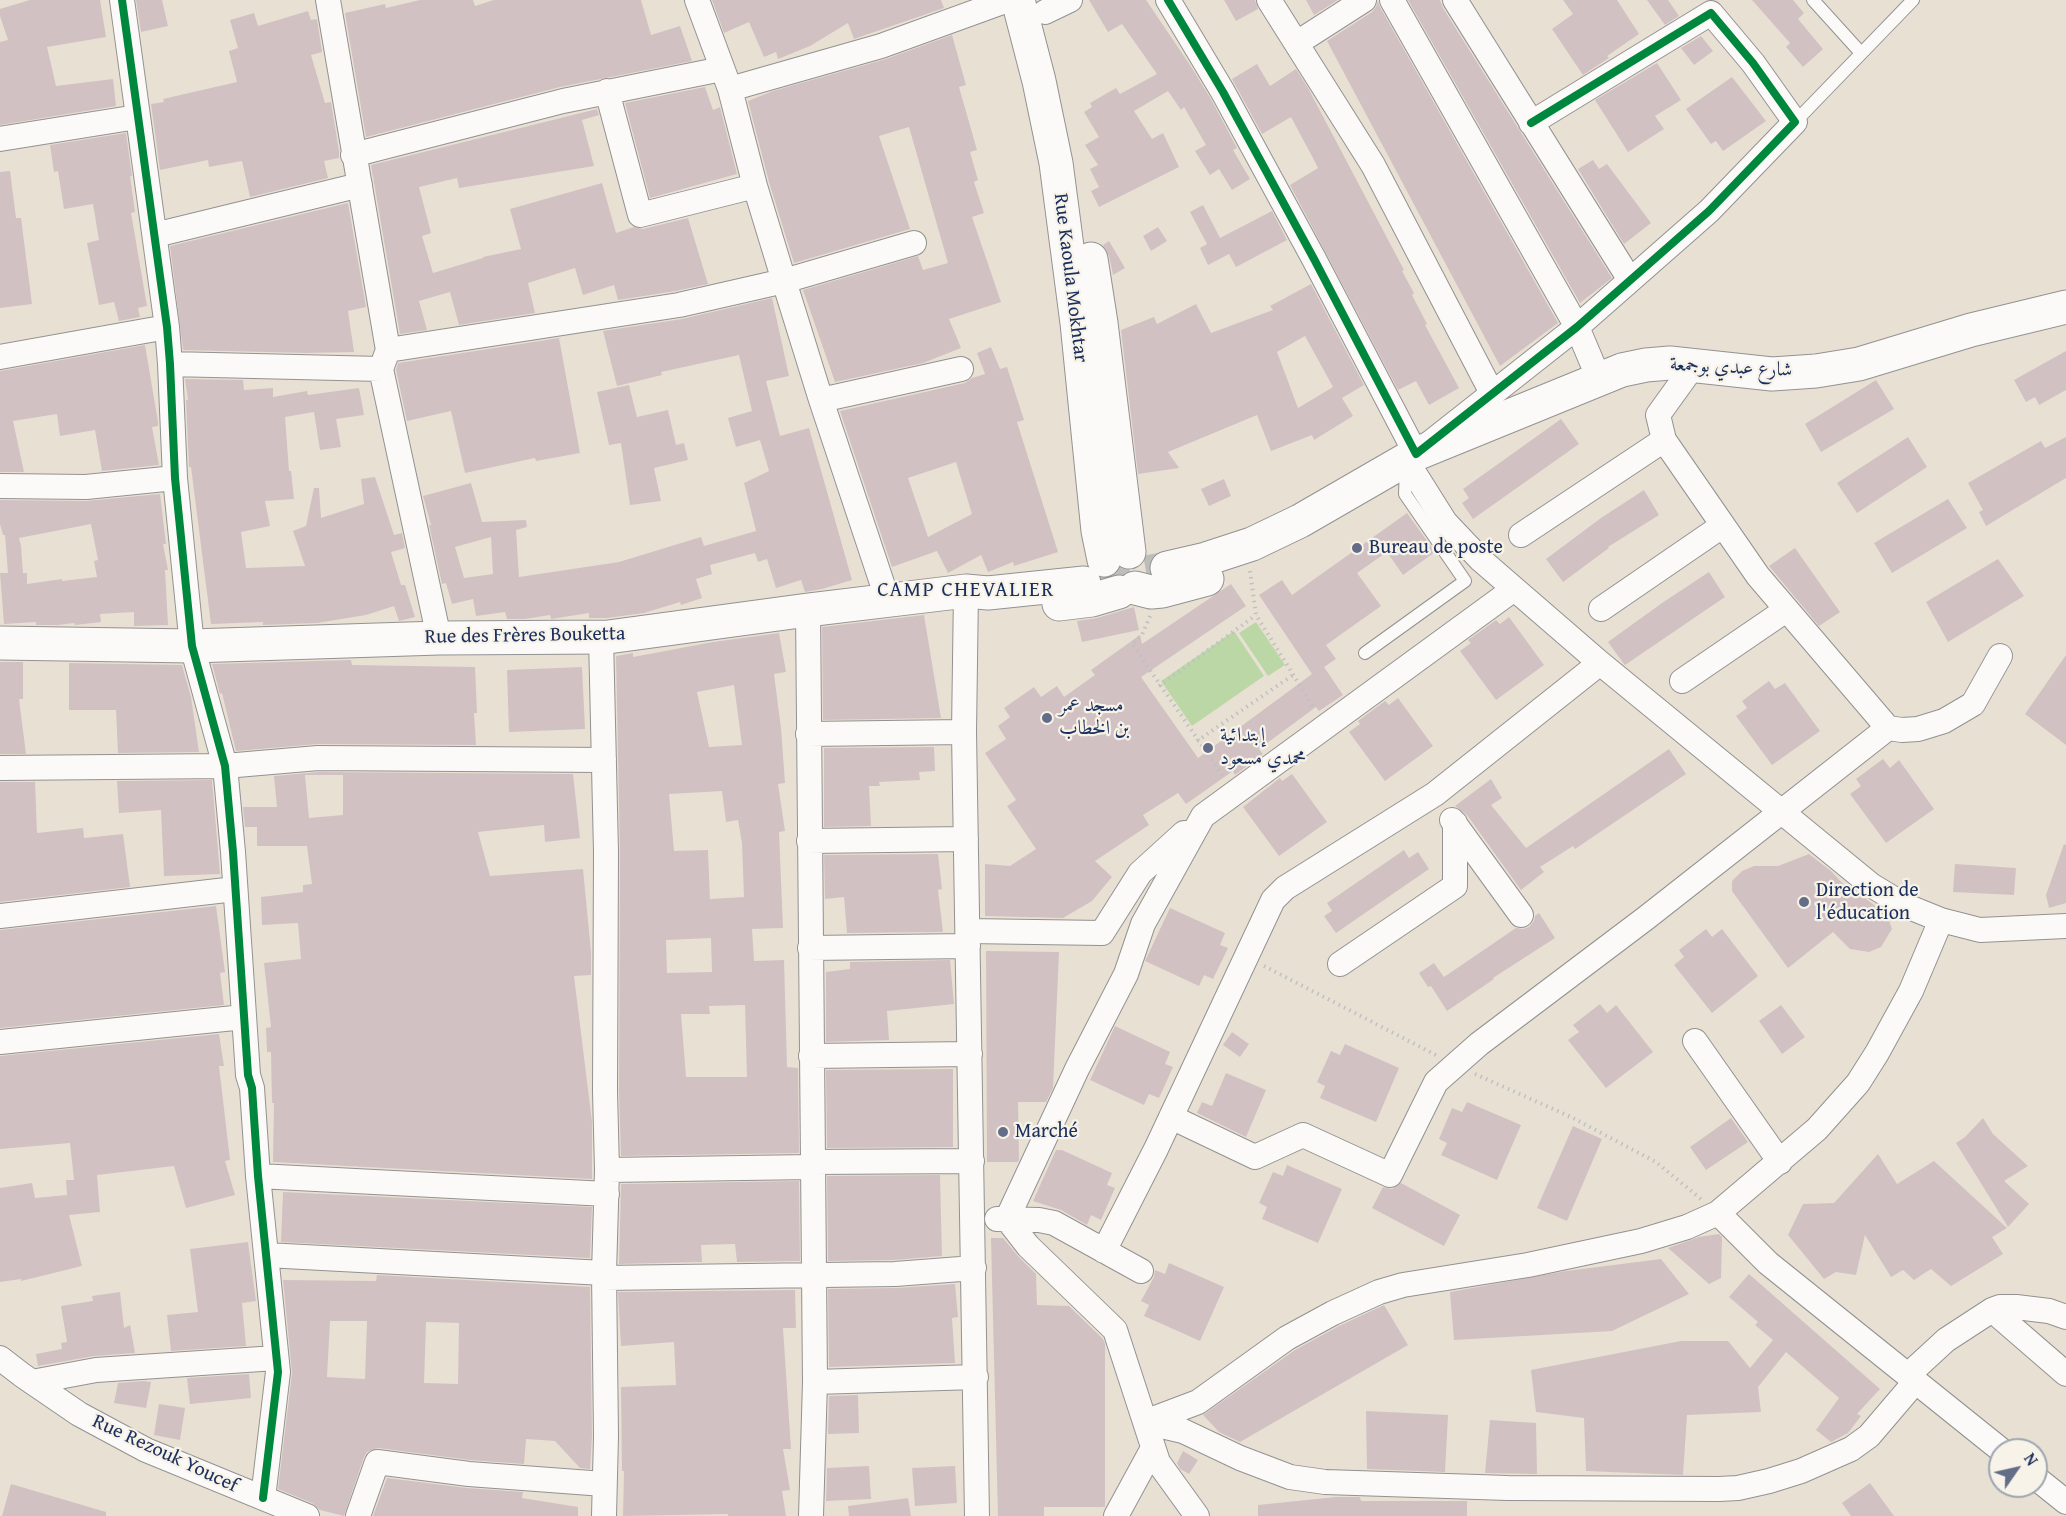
<!DOCTYPE html>
<html>
<head>
<meta charset="utf-8">
<style>
	body { margin:0 }
	#map { position:relative; width:2066px; height:1516px; overflow:hidden; background:#e8e1d3; font-family:"Gentium Book Plus",serif }
	canvas { display:block }
	.north { position:absolute; left:1988px; top:1438px; width:60px; height:60px; box-sizing:border-box; background:#f7f3e8; border:2px solid #9fa5b1; border-radius:50%; rotate:56deg; font-size:16px; font-weight:700; line-height:24px; text-align:center; color:#1b2f5e }
	.north::after { content:''; display:block; margin:auto; width:21px; height:27px; background:#636d87; clip-path:polygon(50% 0,100% 100%,50% 72%,0 100%) }
</style>
</head>
<body>
<div id="map">
<canvas width="2066" height="1516"></canvas>
<div class="north">N</div>
</div>
<script>
const ctx = document.querySelector('canvas').getContext('2d');
ctx.lineJoin = 'round';
function fill(path, color) {
  ctx.fillStyle = color;
  ctx.fill(path, 'evenodd');
}
function poly(rows) {
  const path = new Path2D();
  for (const r of rows) {
    path.moveTo(r[0], r[1]);
    for (let i = 2; i < r.length; i += 2) path.lineTo(r[i], r[i + 1]);
  }
  return path;
}
function strokePath(path, color, width, dash) {
  ctx.strokeStyle = color;
  ctx.lineWidth = width;
  ctx.lineCap = dash ? 'butt' : 'round';
  ctx.setLineDash(dash || []);
  ctx.stroke(path);
}
function write(font, color, halo, rows, align = 'center') {
  ctx.font = font + ' "Gentium Book Plus",Amiri,serif';
  ctx.lineWidth = 4.5;
  ctx.setLineDash([]);
  ctx.textBaseline = 'middle';
  ctx.strokeStyle = halo;
  ctx.fillStyle = color;
  for (const [text, x, y, turn = 0] of rows) {
    ctx.save();
    ctx.translate(x, y);
    ctx.rotate((+turn || 0) * Math.PI / 180);
    ctx.textAlign = isNaN(turn) ? turn : align;
    if (halo) ctx.strokeText(text, 0, 0);
    ctx.fillText(text, 0, 0);
    ctx.restore();
  }
}
const green = poly([
	[1256,622,1285,665,1268,676,1239,633],
	[1234,631,1264,676,1192,726,1161,681]
]);
const building = poly([
	[30,0,100,0,106,37,47,47,56,86,113,79,116,106,0,125,0,42,8,40,0,16,0,9],
	[136,0,162,0,168,26,141,32],
	[420,0,473,0,475,6,494,0,641,0,651,35,680,26,692,61,560,87,366,137,345,13,385,4,386,8],
	[712,0,941,0,944,8,854,39,848,23,810,46,778,59,776,52,764,57,749,22,724,33],
	[1089,0,1146,0,1190,65,1211,99,1237,148,1233,150,1250,179,1232,190,1219,169,1210,175,1195,151,1206,145,1184,107,1181,110,1168,91,1134,111,1152,139,1163,133,1179,167,1099,207,1091,191,1099,187,1090,169,1098,165,1085,145,1099,137,1084,112,1092,107,1090,103,1116,88,1120,94,1157,74,1122,24,1108,32],
	[1224,0,1255,0,1258,9,1236,21],
	[1306,0,1338,0,1314,15],
	[1408,0,1440,0,1443,8,1612,278,1580,303],
	[1563,0,1617,0,1639,34,1607,56,1609,58,1583,75,1552,29,1573,14],
	[1647,0,1668,0,1679,16,1665,25],
	[1752,0,1793,0,1804,13,1798,19,1823,49,1803,67,1786,47,1790,43],
	[1378,1,1380,7,1558,323,1500,366,1327,41,1372,12,1376,7],
	[308,11,311,20,317,19,322,52,311,55,325,103,331,102,339,151,339,158,324,161,328,178,250,197,242,161,209,167,208,160,160,170,151,104,164,102,163,99,237,82,229,51,238,48,230,20,254,13,258,26],
	[952,35,966,85,959,87,977,150,970,152,978,180,974,182,984,213,972,217,1001,302,949,319,961,348,923,363,835,382,803,290,918,256,923,270,948,263,909,127,879,136,910,229,794,263,769,182,748,101,773,91,886,59],
	[1701,36,1713,51,1694,65,1681,48],
	[1657,63,1681,100,1655,116,1664,129,1628,152,1595,100],
	[1257,64,1270,86,1296,69,1308,88,1404,270,1402,271,1414,293,1412,295,1427,324,1425,325,1459,388,1429,405,1416,381,1398,390,1290,185,1318,168,1314,160,1291,117,1262,134,1232,79],
	[1732,77,1766,121,1723,151,1716,141,1711,144,1686,109],
	[705,87,713,110,720,107,737,174,650,198,625,103],
	[597,109,599,115,582,120,594,166,459,188,457,178,419,187,431,233,422,236,433,273,483,258,483,257,521,249,510,209,602,183,616,233,634,227,643,229,688,218,708,284,676,291,618,300,614,285,583,295,575,268,528,283,535,313,459,325,450,292,419,301,427,330,400,334,371,165],
	[126,133,132,176,130,176,135,212,131,213,147,306,138,308,140,317,119,321,114,302,99,305,87,243,99,240,93,204,64,209,58,171,54,172,50,145],
	[1593,160,1599,169,1607,164,1651,223,1624,244,1578,169],
	[10,171,16,218,21,218,32,304,0,308,0,172],
	[348,203,366,307,348,311,354,352,307,353,183,350,170,246],
	[1203,205,1220,238,1272,211,1287,240,1236,267,1229,254,1208,265,1200,248,1207,244,1190,212],
	[1158,227,1167,241,1151,251,1143,236],
	[1109,241,1125,268,1113,275,1109,256,1103,245],
	[1311,284,1364,385,1342,398,1353,416,1314,440,1312,435,1271,451,1257,415,1168,452,1179,468,1138,474,1121,330,1154,317,1157,324,1196,304,1211,333,1273,310,1270,306],
	[1305,336,1333,387,1298,408,1277,352],
	[772,298,789,376,766,381,780,436,809,428,852,580,822,589,805,592,801,580,776,588,767,559,758,562,755,553,710,565,712,574,696,579,702,598,681,605,680,602,644,613,607,618,589,618,589,613,551,619,550,615,525,619,507,619,505,612,476,616,473,599,452,604,446,583,442,584,429,525,431,525,423,496,471,483,482,522,526,520,527,527,516,530,519,577,619,562,701,537,704,546,756,531,744,483,769,471,760,440,736,447,728,418,752,411,739,355,661,372,662,375,617,386,603,331,682,319],
	[491,537,493,574,464,578,455,547],
	[559,338,580,453,536,461,535,458,465,473,451,411,407,421,396,370,398,363],
	[145,345,158,422,158,426,152,427,159,465,102,471,95,430,60,436,57,414,13,421,24,472,0,472,0,371],
	[991,347,1000,369,1007,367,1024,420,1017,422,1058,552,1014,566,1013,562,988,572,981,555,948,573,937,551,892,567,840,411,965,383,972,378,985,374,977,353],
	[956,462,972,514,928,537,908,478],
	[2066,351,2066,390,2039,405,2035,397,2026,402,2014,380],
	[185,379,243,380,244,390,273,388,273,397,307,391,308,395,359,388,364,415,336,419,341,447,320,450,314,412,285,417,289,471,291,471,294,499,265,501,270,526,241,532,246,568,305,566,293,531,306,526,314,488,319,488,321,518,364,504,361,479,375,477,394,535,402,533,405,548,391,552,401,585,405,585,415,617,399,621,394,606,366,615,317,623,263,625,263,622,211,624,191,467,189,467,186,400,188,400],
	[1876,380,1894,409,1821,452,1805,424],
	[629,385,637,417,668,410,676,445,684,443,688,460,654,468,661,501,630,505,621,443,609,445,597,392],
	[1561,419,1579,444,1473,519,1462,503,1469,498,1463,489],
	[1908,437,1927,467,1857,513,1837,483],
	[2066,437,2066,478,1986,526,1979,512,1983,510,1968,483,2041,441,2045,448],
	[1224,479,1231,496,1209,506,1201,489],
	[1644,490,1659,515,1608,547,1609,548,1563,582,1546,559,1601,518],
	[160,494,166,544,163,544,168,570,165,570,168,625,134,626,134,612,100,614,101,622,75,625,74,623,58,625,36,625,36,622,4,624,0,573,8,573,5,535,3,535,0,524,0,500,86,501],
	[91,524,98,560,94,561,97,577,62,581,62,579,27,584,27,573,23,573,21,546,19,538],
	[1948,499,1967,528,1892,573,1874,543],
	[1407,513,1435,552,1403,575,1387,552,1357,573,1381,606,1326,645,1336,659,1324,667,1343,695,1319,711,1316,707,1259,749,1263,754,1235,775,1233,771,1186,804,1178,793,1143,815,1149,825,1095,861,1112,877,1092,901,1063,918,985,916,985,864,1010,866,1036,849,1007,806,1016,800,985,753,1006,739,998,726,1010,717,1004,708,1034,687,1041,697,1057,686,1064,697,1095,675,1091,670,1140,635,1142,644,1231,584,1246,606,1141,677,1198,758,1312,674,1259,595,1282,580,1292,595],
	[1795,548,1840,612,1819,626,1769,566],
	[1998,559,2024,596,1948,642,1926,602],
	[1709,572,1725,597,1625,665,1624,664,1608,642,1662,603],
	[1134,607,1139,630,1082,642,1077,621,1097,618],
	[924,615,941,718,823,720,822,627],
	[1509,617,1544,665,1496,700,1460,651,1471,643,1468,640,1496,620,1500,624],
	[779,633,786,672,774,674,781,728,785,783,778,784,785,831,779,832,783,928,752,929,754,961,784,960,787,1067,798,1068,799,1153,621,1156,619,1091,620,852,616,656,633,653,633,657,713,642],
	[734,685,742,745,709,747,697,692],
	[722,791,726,822,738,820,742,843,744,897,710,899,708,850,674,851,669,794],
	[711,938,712,972,667,973,666,940],
	[745,1005,747,1077,686,1077,681,1014,710,1014,709,1006],
	[2066,655,2066,745,2025,714],
	[351,660,352,665,475,667,477,713,474,713,476,745,318,744,236,751,222,693,220,694,212,664],
	[0,662,23,662,23,699,19,699,26,754,0,754],
	[69,663,182,665,191,697,199,752,118,753,116,710,69,710],
	[582,667,585,729,509,732,507,670],
	[1769,681,1775,689,1785,683,1820,731,1772,765,1736,716,1747,708,1742,701],
	[1398,698,1433,746,1385,781,1349,732,1360,724,1358,721,1385,701,1389,705],
	[934,747,935,771,919,772,920,780,879,782,880,786,869,786,871,826,824,827,824,748],
	[1669,749,1686,774,1575,849,1573,846,1540,867,1544,872,1521,890,1467,815,1455,806,1491,779,1502,798,1491,805,1526,848],
	[1883,759,1890,768,1899,760,1934,809,1886,843,1850,794,1861,786,1856,779],
	[319,772,573,774,580,838,545,842,544,825,478,832,490,876,583,869,591,952,591,975,574,976,592,1122,592,1179,273,1162,274,1103,272,1103,271,1052,267,1052,266,1028,271,1027,264,963,301,959,298,923,262,925,261,897,303,892,303,885,312,884,307,846,257,846,257,827,245,827,243,807,277,807,274,776],
	[305,775,343,775,343,815,309,818],
	[1292,774,1327,822,1279,856,1243,807,1280,778,1282,781],
	[212,780,220,874,164,876,161,810,119,813,117,781],
	[0,782,35,782,37,833,83,828,84,838,123,834,130,887,0,902],
	[2064,844,2066,845,2066,903,2049,908,2046,895],
	[1404,850,1409,858,1418,852,1429,869,1336,933,1324,916,1332,911,1327,903],
	[938,854,942,889,938,890,943,932,847,933,844,897,825,899,824,855],
	[1809,854,1831,871,1848,889,1852,888,1887,915,1892,929,1881,947,1869,952,1850,949,1833,932,1788,968,1732,891,1732,881,1742,871,1754,866,1778,866],
	[1955,864,2016,868,2014,895,1953,892],
	[216,906,225,972,220,973,224,1005,0,1028,0,930],
	[1170,908,1225,933,1220,945,1228,948,1213,979,1204,975,1199,986,1145,961],
	[1539,913,1555,938,1493,978,1494,979,1447,1011,1431,986,1428,987,1419,973,1434,963,1444,977,1516,928,1523,929,1529,927,1534,921,1535,916],
	[1706,929,1712,937,1722,929,1758,976,1712,1013,1674,965,1684,957,1679,950],
	[986,951,1059,952,1053,1088,1046,1102,1018,1102,1019,1159,1018,1162,987,1162],
	[950,960,954,1004,887,1011,889,1040,826,1042,826,972,850,969,850,962],
	[1600,1004,1607,1013,1616,1005,1653,1052,1606,1088,1568,1040,1579,1032,1573,1025],
	[1781,1005,1805,1037,1782,1054,1759,1021],
	[1115,1026,1170,1052,1165,1064,1173,1067,1159,1098,1149,1094,1144,1105,1090,1080],
	[1232,1032,1249,1044,1240,1057,1223,1045],
	[219,1034,224,1066,219,1066,230,1160,225,1161,235,1195,186,1208,174,1166,97,1175,100,1212,69,1215,82,1266,21,1281,21,1279,0,1282,0,1188,32,1183,35,1198,67,1195,66,1180,74,1180,70,1143,0,1149,0,1056],
	[1345,1044,1399,1068,1376,1122,1320,1098,1325,1086,1317,1082,1331,1051,1340,1055],
	[953,1069,953,1147,827,1148,826,1070],
	[1226,1073,1266,1090,1246,1137,1197,1113,1202,1102,1212,1106],
	[1467,1102,1521,1125,1497,1180,1441,1155,1447,1143,1439,1139,1452,1108,1462,1112],
	[1731,1118,1748,1142,1706,1170,1690,1147],
	[1983,1118,1993,1134,2028,1166,2004,1181,2029,1204,2008,1227,1956,1143,1965,1137],
	[1573,1126,1602,1139,1567,1221,1537,1208],
	[1056,1150,1062,1150,1112,1173,1107,1185,1115,1188,1101,1220,1091,1215,1087,1225,1061,1210,1033,1201],
	[1878,1154,1897,1184,1934,1161,2007,1228,1992,1237,2003,1254,1951,1286,1931,1269,1914,1280,1903,1270,1891,1277,1865,1235,1856,1275,1836,1272,1824,1279,1788,1235,1803,1204,1834,1203],
	[1287,1165,1342,1189,1318,1243,1262,1219,1267,1207,1259,1203,1273,1172,1283,1176],
	[940,1175,942,1256,894,1260,828,1261,827,1176],
	[799,1181,800,1261,737,1262,735,1244,701,1245,702,1262,619,1264,621,1184],
	[1401,1183,1460,1215,1444,1246,1372,1208,1383,1187,1392,1189],
	[283,1192,592,1207,590,1258,281,1242],
	[1719,1234,1722,1237,1721,1278,1709,1284,1668,1248,1699,1237],
	[991,1238,1003,1238,1018,1256,1036,1274,1037,1305,1069,1306,1103,1339,1105,1344,1105,1507,1044,1507,1044,1516,998,1516],
	[248,1242,256,1301,242,1303,246,1346,171,1351,167,1315,198,1312,190,1249],
	[1661,1259,1689,1294,1612,1331,1454,1340,1450,1292,1566,1271],
	[1169,1263,1224,1287,1200,1341,1144,1316,1149,1305,1141,1301,1154,1277,1155,1270,1165,1274],
	[1749,1274,1880,1389,1857,1414,1861,1416,1848,1433,1831,1442,1816,1430,1839,1398,1786,1352,1758,1387,1761,1412,1687,1415,1683,1475,1586,1471,1584,1418,1536,1412,1531,1370,1681,1341,1728,1341,1750,1368,1773,1340,1755,1325,1758,1322,1729,1297],
	[377,1275,590,1287,592,1436,590,1469,580,1468,555,1441,526,1439,524,1464,470,1460,378,1448,367,1452,364,1457,344,1516,320,1510,312,1503,278,1489,292,1373,283,1280,376,1281],
	[330,1321,367,1321,365,1379,327,1377],
	[426,1322,459,1323,458,1384,424,1383],
	[955,1284,958,1317,952,1318,955,1363,829,1367,828,1289,896,1288],
	[795,1290,796,1328,783,1328,791,1449,783,1449,790,1490,782,1491,786,1516,728,1516,728,1514,623,1516,624,1471,622,1471,621,1387,676,1385,674,1342,621,1346,618,1292],
	[120,1292,124,1328,130,1325,135,1353,94,1356,38,1366,36,1354,62,1349,61,1343,67,1342,61,1306,93,1301,92,1296],
	[1384,1305,1408,1345,1240,1442,1219,1432,1203,1415,1295,1350,1339,1326],
	[249,1374,251,1398,190,1404,187,1378],
	[143,1381,151,1382,146,1408,114,1403,118,1383],
	[858,1395,859,1433,828,1434,829,1396],
	[159,1404,185,1408,180,1440,154,1435],
	[1366,1411,1448,1415,1445,1472,1367,1469],
	[1490,1420,1536,1423,1537,1474,1485,1473],
	[1183,1451,1198,1460,1189,1474,1180,1469,1177,1463],
	[869,1466,871,1499,826,1501,827,1468],
	[955,1466,957,1503,915,1506,912,1468],
	[387,1478,467,1488,523,1492,522,1498,578,1507,578,1516,373,1516],
	[1870,1483,1894,1516,1851,1516,1842,1503],
	[11,1484,106,1512,106,1516,2,1516],
	[1336,1497,1360,1497,1361,1501,1467,1501,1467,1516,1258,1516,1258,1505],
	[908,1498,911,1516,849,1516,848,1506]
]);
const secondaryTunnel = poly([
	[1098,581,1167,568]
]);
const path = poly([
	[1250,571,1256,615,1314,708],
	[1150,616,1142,635,1132,644,1223,776],
	[1159,686,1256,615],
	[1197,741,1293,675],
	[1264,966,1436,1055],
	[1475,1074,1571,1117,1656,1162,1701,1199]
]);
const service = poly([
	[1813,0,1861,53],
	[1795,122,1913,0],
	[1365,653,1465,581,1405,494,1406,468]
]);
const minor = poly([
	[122,0,167,327,170,364,175,478,192,646,225,766,233,852,248,1075,252,1088,258,1176,278,1372,263,1498],
	[328,0,388,350,381,369,439,638],
	[697,0,730,89,755,186,784,281,821,400,888,601],
	[1168,0,1223,92,1314,259,1416,454,1577,327,1709,211,1795,122,1753,63,1711,13,1531,123],
	[1269,0,1373,165,1493,395],
	[1392,0,1577,327,1599,379],
	[1455,0,1630,280],
	[1045,12,1070,0],
	[1297,43,1364,0],
	[730,89,881,46,1008,0],
	[607,91,640,215,755,186],
	[0,139,137,117],
	[353,155,563,101,722,69],
	[155,235,360,185],
	[388,350,679,305,784,281,914,243],
	[0,357,167,327],
	[170,364,381,369],
	[1694,365,1658,415,1664,440,1758,576,1888,728,1902,730,1918,729,1944,721,1973,704,2000,656],
	[821,400,961,369],
	[1406,460,1445,522,1481,560,1600,663,1871,885,1904,905,1941,920,1980,930,2066,926],
	[0,486,86,487,175,478],
	[1521,535,1664,440],
	[966,591,964,732,977,1516],
	[1601,609,1722,526],
	[808,610,815,1382,811,1516],
	[601,637,606,852,605,1091,607,1170,604,1273,606,1436,604,1516],
	[1682,681,1786,610],
	[808,734,964,732],
	[0,768,225,766,318,758,604,760],
	[1452,820,1521,915],
	[809,841,966,839],
	[0,916,235,889],
	[968,931,1102,933,1140,873,1184,833],
	[810,948,968,946],
	[1340,964,1455,886,1455,823],
	[1695,1041,1780,1162],
	[0,1042,244,1017],
	[811,1056,970,1054],
	[1171,1117,1255,1157,1303,1135,1390,1175,1436,1082,1479,1044,1646,918,1888,728],
	[812,1162,972,1161],
	[607,1170,811,1167],
	[258,1176,607,1194],
	[1718,1213,1768,1263,2001,1450],
	[997,1219,1039,1220,1054,1223,1141,1271],
	[1104,1251,1156,1149,1273,900,1285,888,1435,794,1600,663],
	[266,1255,604,1273],
	[604,1278,895,1274,974,1268],
	[1992,1310,2066,1374],
	[0,1358,22,1375,79,1414,146,1450,307,1516],
	[1908,1375,1946,1340,1992,1310,2000,1307,2016,1307,2049,1311,2066,1317],
	[32,1382,96,1370,276,1358],
	[815,1382,976,1377],
	[1145,1422,1198,1402,1287,1338,1333,1313,1379,1292,1403,1285,1528,1265,1641,1241,1687,1227,1718,1213,1817,1129,1858,1083,1877,1053,1911,991,1941,920],
	[1145,1422,1183,1431,1240,1458,1290,1477,1325,1482,1508,1488,1719,1489,1738,1488,1769,1481,1801,1471,1851,1449,1869,1436,1915,1382],
	[2036,1478,2066,1502],
	[358,1516,377,1462,469,1474,604,1484],
	[1116,1516,1153,1448],
	[1197,1516,1158,1462,1115,1330,1028,1246,1007,1219,1077,1069,1126,974,1143,924,1203,816,1514,589]
]);
const secondary = poly([
	[1018,0,1039,81,1056,163,1077,323,1098,531,1104,560],
	[1091,259,1101,323,1129,552],
	[1167,568,1206,559,1252,544,1300,521,1416,454,1622,370,1646,365,1670,363,1772,374,1816,371,1859,364,1971,330,2066,307],
	[1135,588,1151,592,1162,591,1207,579],
	[1059,604,1092,600,1119,592],
	[0,643,192,646,439,638,608,637,808,610,966,591,988,593,1084,583]
]);
const cycleway = poly([
	[122,0,167,327,170,364,175,478,192,646,225,766,233,852,248,1075,252,1088,258,1176,278,1372,263,1498],
	[1168,0,1223,92,1314,259,1416,454,1577,327,1709,211,1795,122,1753,63,1711,13,1531,123]
]);
const markers = [
	[1357,548,6,"#636d87"],
	[1047,718,6,"#636d87"],
	[1208,748,6,"#636d87"],
	[1804,902,6,"#636d87"],
	[1003,1132,6,"#636d87"]
];
const streetNames = [
	["Rue Kaoula Mokhtar",1070,278,83],
	["شارع عبدي بوجمعة",1731,368,3],
	["Rue des Frères Bouketta",525,636,-1],
	["Rue Rezouk Youcef",165,1454,25]
];
const poiNames = [
	["Bureau de poste",1369,548],
	["مسجد عمر",1059,706],
	["بن الخطاب",1059,729],
	["إبتدائية",1220,736],
	["محمدي مسعود",1220,759],
	["Direction de",1816,891],
	["l'éducation",1816,914],
	["Marché",1015,1132]
];
const neighbourhoodNames = [
	["CAMP CHEVALIER",966,591]
];
fill(green, '#bcd7a6');
fill(building, '#d2c1c2');
strokePath(secondaryTunnel, '#bfbdbc', 33, [33, 16]);
strokePath(service, '#929292', 14);
strokePath(minor, '#929292', 26);
strokePath(secondary, '#929292', 35);
strokePath(path, '#bfc0c2', 4, [1.5, 4.5]);
strokePath(service, '#fcfaf8', 12);
strokePath(minor, '#fcfaf8', 24);
strokePath(secondary, '#fcfaf8', 33);
strokePath(cycleway, '#00873e', 8);
for (const [x, y, r, color] of markers) {
  const dot = new Path2D();
  dot.arc(x, y, r, 0, 2 * Math.PI);
  ctx.fillStyle = color;
  ctx.fill(dot);
  strokePath(dot, '#f7f3e8', 2);
}
write('20px', '#1b2f5e', '#f7f3e8', streetNames);
write('20px', '#1b2f5e', '#f7f3e8', poiNames, 'left');
ctx.letterSpacing = '1.5px';
write('21px', '#1b2f5e', '#f7f3e8', neighbourhoodNames);
ctx.letterSpacing = '0px';
</script>
</body>
</html>
